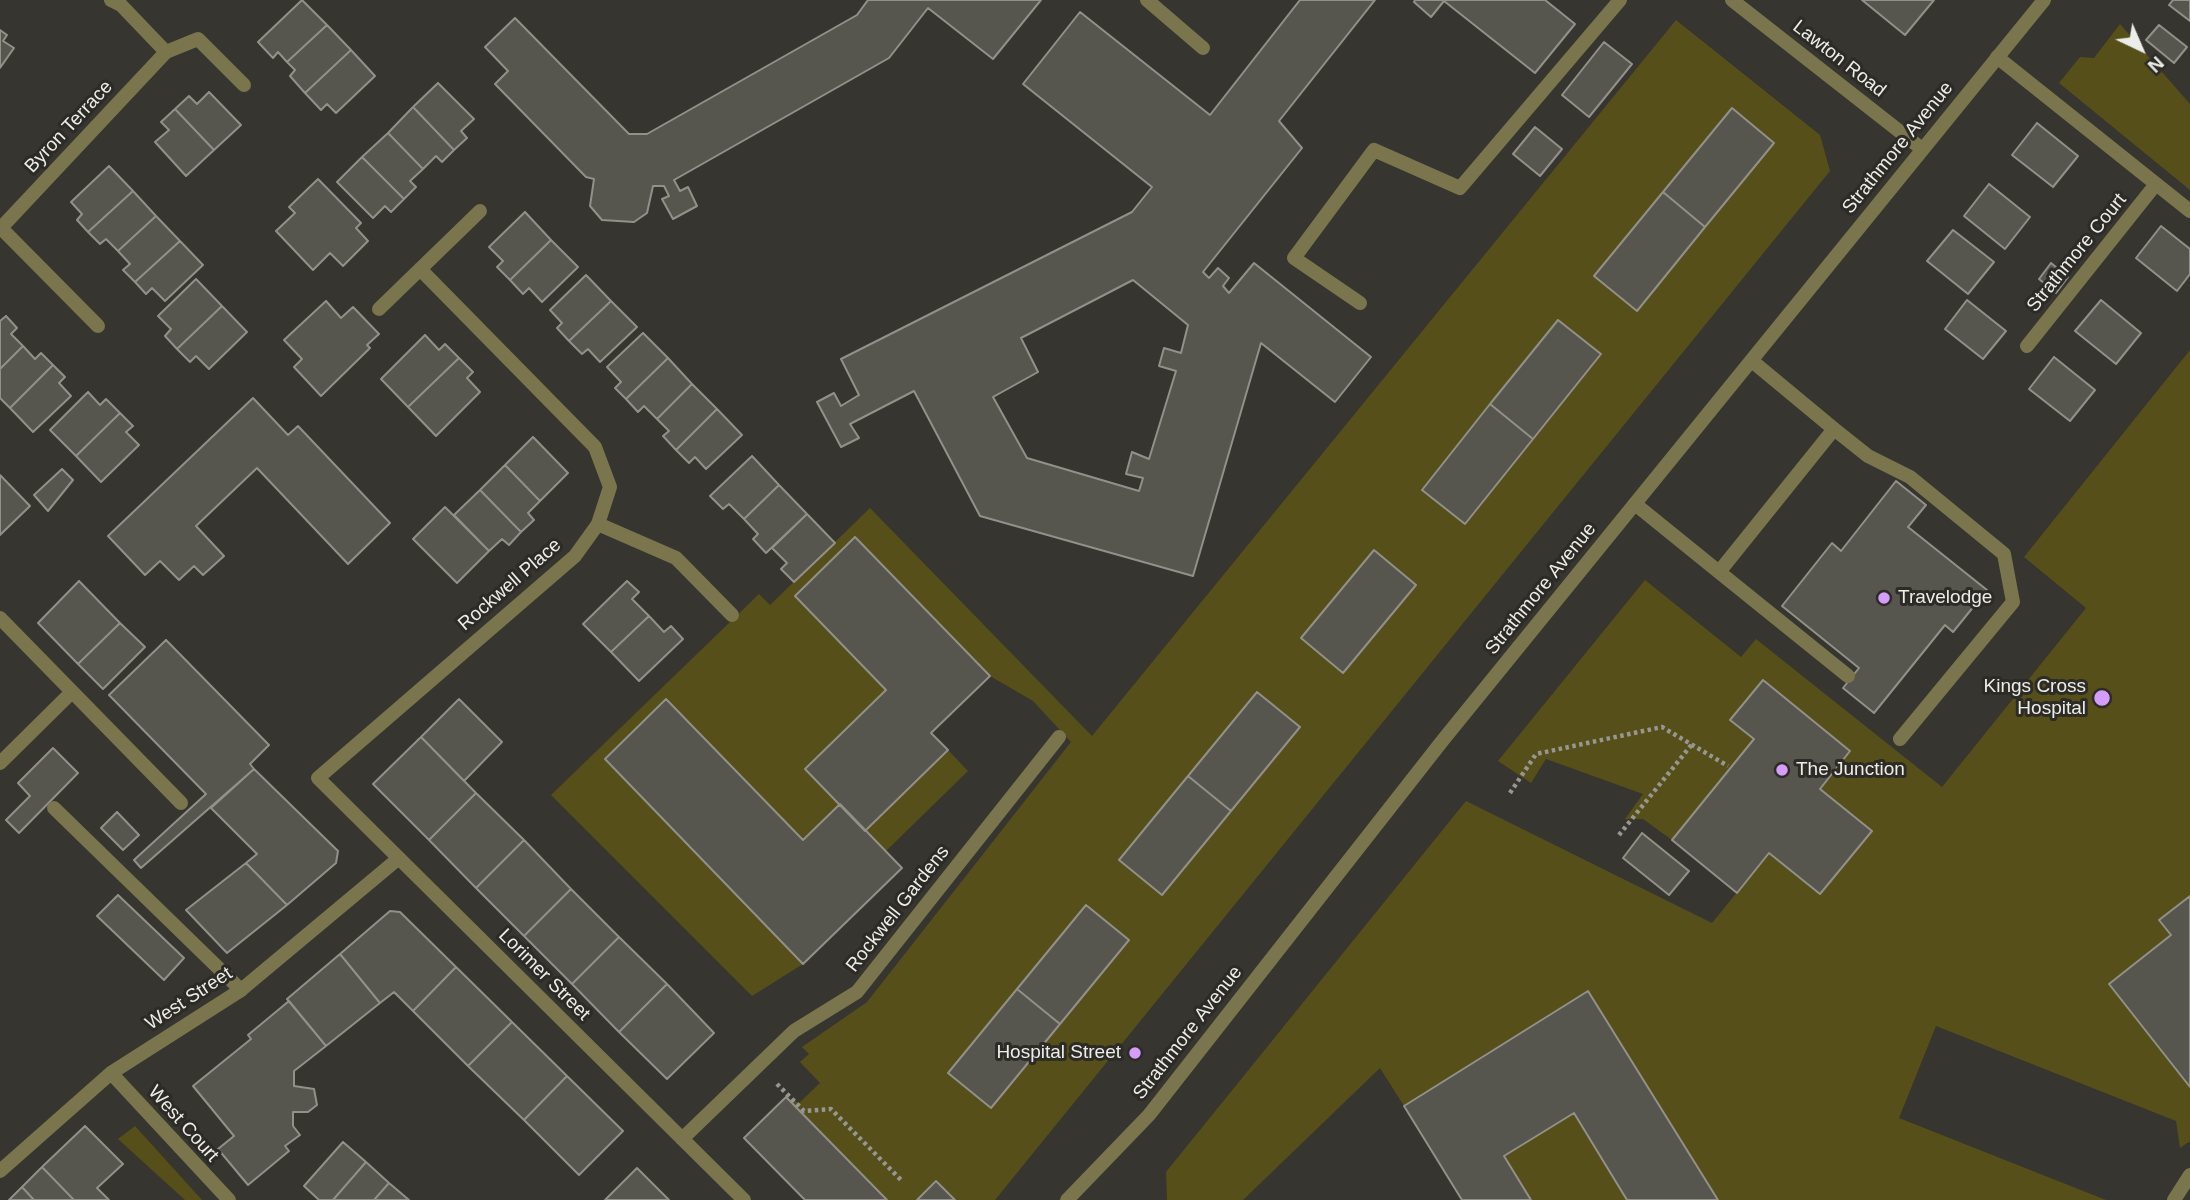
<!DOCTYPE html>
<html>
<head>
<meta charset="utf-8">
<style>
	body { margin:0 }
	#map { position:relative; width:2190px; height:1200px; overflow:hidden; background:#36352f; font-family:Helvetica,sans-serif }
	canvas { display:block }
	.north { position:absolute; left:2106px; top:14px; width:70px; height:70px; -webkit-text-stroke:5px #2c2b25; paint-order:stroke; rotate:136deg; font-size:19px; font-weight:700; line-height:28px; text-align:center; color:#ecece8 }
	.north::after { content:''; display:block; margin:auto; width:24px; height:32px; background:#ecece8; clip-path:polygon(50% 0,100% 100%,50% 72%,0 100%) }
</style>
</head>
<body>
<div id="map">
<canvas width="2190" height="1200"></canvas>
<div class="north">N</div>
</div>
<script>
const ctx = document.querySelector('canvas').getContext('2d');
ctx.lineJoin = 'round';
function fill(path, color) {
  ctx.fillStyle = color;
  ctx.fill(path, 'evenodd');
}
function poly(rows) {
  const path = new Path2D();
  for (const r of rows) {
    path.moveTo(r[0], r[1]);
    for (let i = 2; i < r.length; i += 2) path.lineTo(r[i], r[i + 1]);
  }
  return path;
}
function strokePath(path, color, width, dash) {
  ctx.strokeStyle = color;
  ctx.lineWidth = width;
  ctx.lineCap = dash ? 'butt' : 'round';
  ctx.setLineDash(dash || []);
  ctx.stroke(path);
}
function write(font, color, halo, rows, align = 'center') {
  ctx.font = font + ' Helvetica,sans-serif';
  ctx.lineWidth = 6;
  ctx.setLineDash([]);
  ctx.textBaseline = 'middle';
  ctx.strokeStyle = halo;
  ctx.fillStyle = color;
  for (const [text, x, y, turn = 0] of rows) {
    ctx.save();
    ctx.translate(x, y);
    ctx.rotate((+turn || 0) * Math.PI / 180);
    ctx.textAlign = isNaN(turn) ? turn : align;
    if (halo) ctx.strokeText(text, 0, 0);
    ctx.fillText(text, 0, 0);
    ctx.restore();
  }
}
const green = poly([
	[1676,20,1820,135,1830,171,995,1200,955,1200,936,1181,917,1200,887,1200,786,1097,799,1103,820,1083,800,1062,809,1054,802,1047,867,1002,1071,742,1033,701,990,676,886,690,806,768,840,804,803,840,666,699,605,758,803,964,752,996,551,795,759,594,770,605,870,508,1092,736],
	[2120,24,2190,104,2190,190,2059,83,2080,57,2094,58],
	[2190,350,2190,896,2159,920,2171,935,2109,984,2190,1087,2190,1141,2180,1148,2176,1121,1936,1026,1899,1118,2106,1200,1718,1200,1588,991,1404,1106,1380,1068,1243,1200,1167,1200,1166,1172,1466,801,1712,923,1769,853,1820,894,1871,830,1820,789,1850,751,1763,680,1731,720,1754,739,1672,840,1643,819,1625,819,1643,794,1546,759,1531,783,1498,761,1645,580,1741,657,1756,639,1942,787,2086,608,2024,557],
	[948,750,968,771,886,851,865,831],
	[1574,1113,1627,1200,1531,1200,1504,1157],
	[135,1126,202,1200,185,1200,118,1139]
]);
const building = poly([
	[302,0,327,25,287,62,278,52,273,58,258,42,302,0],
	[868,0,1041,0,993,59,928,8,889,58,674,180,680,191,688,187,697,206,673,219,662,199,669,196,664,186,653,186,647,213,634,222,602,220,590,206,594,179,586,177,495,84,508,71,485,47,515,18,629,134,647,134,857,15,868,0],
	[1300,0,1375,0,1279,121,1302,148,1203,272,1209,278,1218,268,1229,278,1223,286,1229,293,1254,263,1371,357,1335,402,1261,343,1193,576,980,516,914,391,850,424,859,438,841,447,817,402,834,393,841,406,859,395,841,359,1132,212,1152,187,1023,84,1080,12,1210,115,1300,0],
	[1133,280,1188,325,1181,353,1164,348,1159,366,1176,371,1149,459,1132,452,1126,474,1143,478,1139,491,1027,458,993,397,1038,372,1021,338,1133,280],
	[1415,0,1545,0,1575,24,1535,73,1444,1,1431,17,1414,2,1415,0],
	[1862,0,1934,0,1905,35,1862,0],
	[2173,0,2190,0,2190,21,2169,5,2173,0],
	[327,25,351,50,305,93,290,76,295,70,287,62,327,25],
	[2159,25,2187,47,2174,63,2146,40,2159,25],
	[0,30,7,35,3,41,14,48,0,68,0,30],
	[1604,42,1632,64,1589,117,1562,95,1604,42],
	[351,50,375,76,336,113,327,104,321,110,305,93,351,50],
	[438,83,474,119,461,131,467,138,454,150,413,107,438,83],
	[209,92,241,125,214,150,175,109,189,96,197,104,209,92],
	[413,107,454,150,442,162,436,156,423,169,388,133,413,107],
	[1732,108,1774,143,1705,227,1663,192,1732,108],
	[175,109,214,150,186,176,155,142,169,130,161,122,175,109],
	[2037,123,2078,156,2053,187,2012,155,2037,123],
	[1535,127,1562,149,1540,176,1513,154,1535,127],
	[388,133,423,169,410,181,416,187,404,199,362,157,388,133],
	[362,157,404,199,391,212,385,206,373,218,337,182,362,157],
	[109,166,133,191,88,232,77,220,82,214,71,202,109,166],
	[318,179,361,223,356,228,368,241,343,266,330,253,313,270,276,231,295,213,289,207,318,179],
	[1989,184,2030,217,2005,249,1964,216,1989,184],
	[133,191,156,216,118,251,106,239,100,244,88,232,133,191],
	[1663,192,1705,227,1637,311,1594,276,1663,192],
	[525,212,551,240,510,280,497,267,503,261,489,247,525,212],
	[156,216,180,241,135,282,123,270,130,264,118,251,156,216],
	[2161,226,2190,249,2190,274,2177,291,2136,258,2161,226],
	[1953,230,1994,262,1968,294,1927,261,1953,230],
	[551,240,578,267,542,302,529,288,523,294,510,280,551,240],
	[180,241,203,265,165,301,152,288,146,294,135,282,180,241],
	[2051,263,2068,277,2056,293,2039,279,2051,263],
	[586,275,611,301,569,341,557,328,562,323,550,310,586,275],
	[196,279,222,306,177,349,165,336,171,329,158,316,196,279],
	[1967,300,2006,331,1983,359,1945,329,1967,300],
	[2101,300,2141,333,2116,364,2075,331,2101,300],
	[326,301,341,318,353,307,379,334,367,345,370,348,321,396,294,367,302,359,284,340,326,301],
	[611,301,637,327,600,362,588,349,582,354,569,341,611,301],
	[222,306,247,332,209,369,196,356,190,362,177,349,222,306],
	[6,316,17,328,11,334,23,346,0,369,0,321,6,316],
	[1558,320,1601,354,1533,439,1490,404,1558,320],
	[643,333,668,358,626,399,615,388,621,382,607,367,643,333],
	[425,335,439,350,445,344,459,358,408,407,381,379,425,335],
	[23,346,35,359,41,353,53,365,10,408,0,398,0,369,23,346],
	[2054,357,2095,390,2070,421,2029,389,2054,357],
	[459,358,473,372,467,378,480,392,436,436,408,407,459,358],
	[668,358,692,384,657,419,644,406,638,412,626,399,668,358],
	[53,365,65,377,59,383,71,396,33,432,10,408,53,365],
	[692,384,717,409,676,450,663,436,669,431,657,419,692,384],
	[88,392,100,405,106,399,120,413,76,456,50,430,88,392],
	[253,398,288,435,298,426,390,523,348,564,257,468,196,526,224,556,203,575,194,566,179,580,160,561,145,575,108,536,253,398],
	[1490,404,1533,439,1465,524,1422,490,1490,404],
	[717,409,742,435,706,469,695,457,689,463,676,450,717,409],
	[120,413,133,426,126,432,139,445,101,482,76,456,120,413],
	[533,437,568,473,540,501,505,465,533,437],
	[752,456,779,485,744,519,729,504,723,509,710,496,752,456],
	[505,465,540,501,528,513,534,520,521,532,480,490,505,465],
	[62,469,73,480,48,511,34,495,62,469],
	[0,475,30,506,0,535,0,475],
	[1896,481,1926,505,1908,527,1987,590,1953,632,1945,625,1874,713,1843,688,1859,668,1782,606,1832,543,1841,551,1896,481],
	[779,485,807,514,766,553,753,539,758,534,744,519,779,485],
	[480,490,521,532,509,545,502,539,489,551,454,515,480,490],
	[445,507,489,551,457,583,413,539,445,507],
	[807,514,835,543,794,582,781,569,787,563,772,548,807,514],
	[855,537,990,676,931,733,948,750,865,831,805,769,886,690,795,596,855,537],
	[1374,550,1416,585,1343,673,1301,638,1374,550],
	[79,581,120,623,78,664,38,623,79,581],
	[627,581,639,592,632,599,649,616,611,652,583,624,627,581],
	[649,616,664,632,671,626,683,639,639,681,611,652,649,616],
	[120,623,145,647,103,689,78,664,120,623],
	[166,640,269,745,250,764,254,769,141,868,134,860,206,794,109,695,166,640],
	[1763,680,1850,751,1820,789,1872,831,1820,894,1769,853,1737,893,1672,840,1754,739,1730,720,1763,680],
	[1257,692,1300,727,1231,811,1188,776,1257,692],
	[459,699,502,742,464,781,421,737,459,699],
	[666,699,803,840,840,804,902,868,803,964,605,759,666,699],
	[421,737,476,793,429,840,373,784,421,737],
	[53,748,78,773,19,833,6,820,30,796,18,783,53,748],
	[254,769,338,851,336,863,287,905,246,863,257,854,211,808,254,769],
	[1188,776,1231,811,1162,895,1119,860,1188,776],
	[476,793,524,840,476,888,429,840,476,793],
	[117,812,139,835,123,850,101,828,117,812],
	[1642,833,1689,871,1669,895,1623,858,1642,833],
	[524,840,571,889,524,936,476,888,524,840],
	[246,863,287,905,227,953,186,910,246,863],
	[571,889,619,937,572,984,524,936,571,889],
	[118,895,184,958,164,980,97,916,118,895],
	[2190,896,2190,1087,2109,984,2171,935,2159,920,2190,896],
	[1086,905,1129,940,1060,1024,1017,989,1086,905],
	[390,911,400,912,456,967,413,1011,394,992,380,1003,340,954,390,911],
	[619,937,667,984,619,1032,572,984,619,937],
	[340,954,380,1003,326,1046,287,999,340,954],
	[456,967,512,1022,468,1066,413,1011,456,967],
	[667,984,714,1033,667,1079,619,1032,667,984],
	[1017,989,1060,1024,991,1108,948,1073,1017,989],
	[1588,991,1718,1200,1627,1200,1574,1113,1504,1156,1531,1200,1462,1200,1404,1106,1588,991],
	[289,1001,326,1046,294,1071,294,1086,314,1089,317,1105,308,1112,293,1112,293,1126,300,1135,285,1146,289,1151,248,1185,218,1149,234,1136,193,1086,251,1039,248,1035,289,1001],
	[512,1022,567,1076,524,1120,468,1066,512,1022],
	[567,1076,623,1131,579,1175,524,1120,567,1076],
	[786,1097,887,1200,805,1200,744,1138,786,1097],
	[85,1126,123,1164,97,1188,109,1200,74,1200,42,1167,85,1126],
	[343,1142,366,1162,333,1200,319,1200,304,1186,343,1142],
	[366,1162,389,1183,374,1200,333,1200,366,1162],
	[42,1167,74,1200,34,1200,22,1187,42,1167],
	[637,1168,669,1200,605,1200,637,1168],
	[936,1181,955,1200,917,1200,936,1181],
	[389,1183,409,1200,374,1200,389,1183],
	[22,1187,34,1200,9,1200,22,1187]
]);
const path = poly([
	[1510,793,1536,754,1662,727,1728,766],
	[1619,835,1693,743],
	[777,1084,804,1111,831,1109,902,1181]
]);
const service = poly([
	[1147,0,1203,48],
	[1360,303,1294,258,1374,150,1460,188,1620,0],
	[1834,429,1868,456,1910,477,2004,554,2013,602,1900,739],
	[1635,504,1719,572,1834,429,1752,361],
	[598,524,676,558,732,615],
	[1719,572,1848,676],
	[0,618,181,803],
	[0,763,72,692],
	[54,808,241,990],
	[2174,1200,2190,1175]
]);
const minor = poly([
	[111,0,121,5,166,52],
	[1732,0,1922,149],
	[1997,57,2190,211],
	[1,228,98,326],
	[0,229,166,52,198,39,244,85],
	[420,269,595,447,610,487,598,524,575,556,318,778,744,1200],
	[379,309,480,211],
	[2027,346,2156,184],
	[111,1073,229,1200],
	[682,1139,794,1031,857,992,1059,737],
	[0,1171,111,1073,241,990,399,858]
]);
const tertiary = poly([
	[1067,1200,1149,1115,1443,740,2044,0]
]);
const markers = [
	[1884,598,7,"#d59cfb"],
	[2102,698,9,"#d59cfb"],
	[1782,770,7,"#d59cfb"],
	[1135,1053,7,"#d59cfb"]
];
const streetNames = [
	["Lawton Road",1839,59,38],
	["Byron Terrace",69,127,-47],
	["Strathmore Avenue",1898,148,-51],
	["Strathmore Court",2077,253,-51],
	["Rockwell Place",510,585,-41],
	["Strathmore Avenue",1541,589,-51],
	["Rockwell Gardens",898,909,-52],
	["Lorimer Street",544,975,45],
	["West Street",189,999,-33],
	["Strathmore Avenue",1188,1033,-52],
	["West Court",183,1124,48]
];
const poiNames = [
	["Travelodge",1898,598],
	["Kings Cross",2086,687,"right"],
	["Hospital",2086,709,"right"],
	["The Junction",1796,770],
	["Hospital Street",1121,1053,"right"]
];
fill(green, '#574f19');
fill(building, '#56554e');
strokePath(building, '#919089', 2);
strokePath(path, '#979691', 4.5, [3.5, 3.5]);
strokePath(service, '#7a754c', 14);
strokePath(minor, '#7a754c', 14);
strokePath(tertiary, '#7a754c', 14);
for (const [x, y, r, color] of markers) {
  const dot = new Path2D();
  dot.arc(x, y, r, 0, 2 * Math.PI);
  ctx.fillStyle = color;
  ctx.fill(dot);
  strokePath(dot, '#2c2b25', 2.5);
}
write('19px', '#ecece8', '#2c2b25', streetNames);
write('19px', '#ecece8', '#2c2b25', poiNames, 'left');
</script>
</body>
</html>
